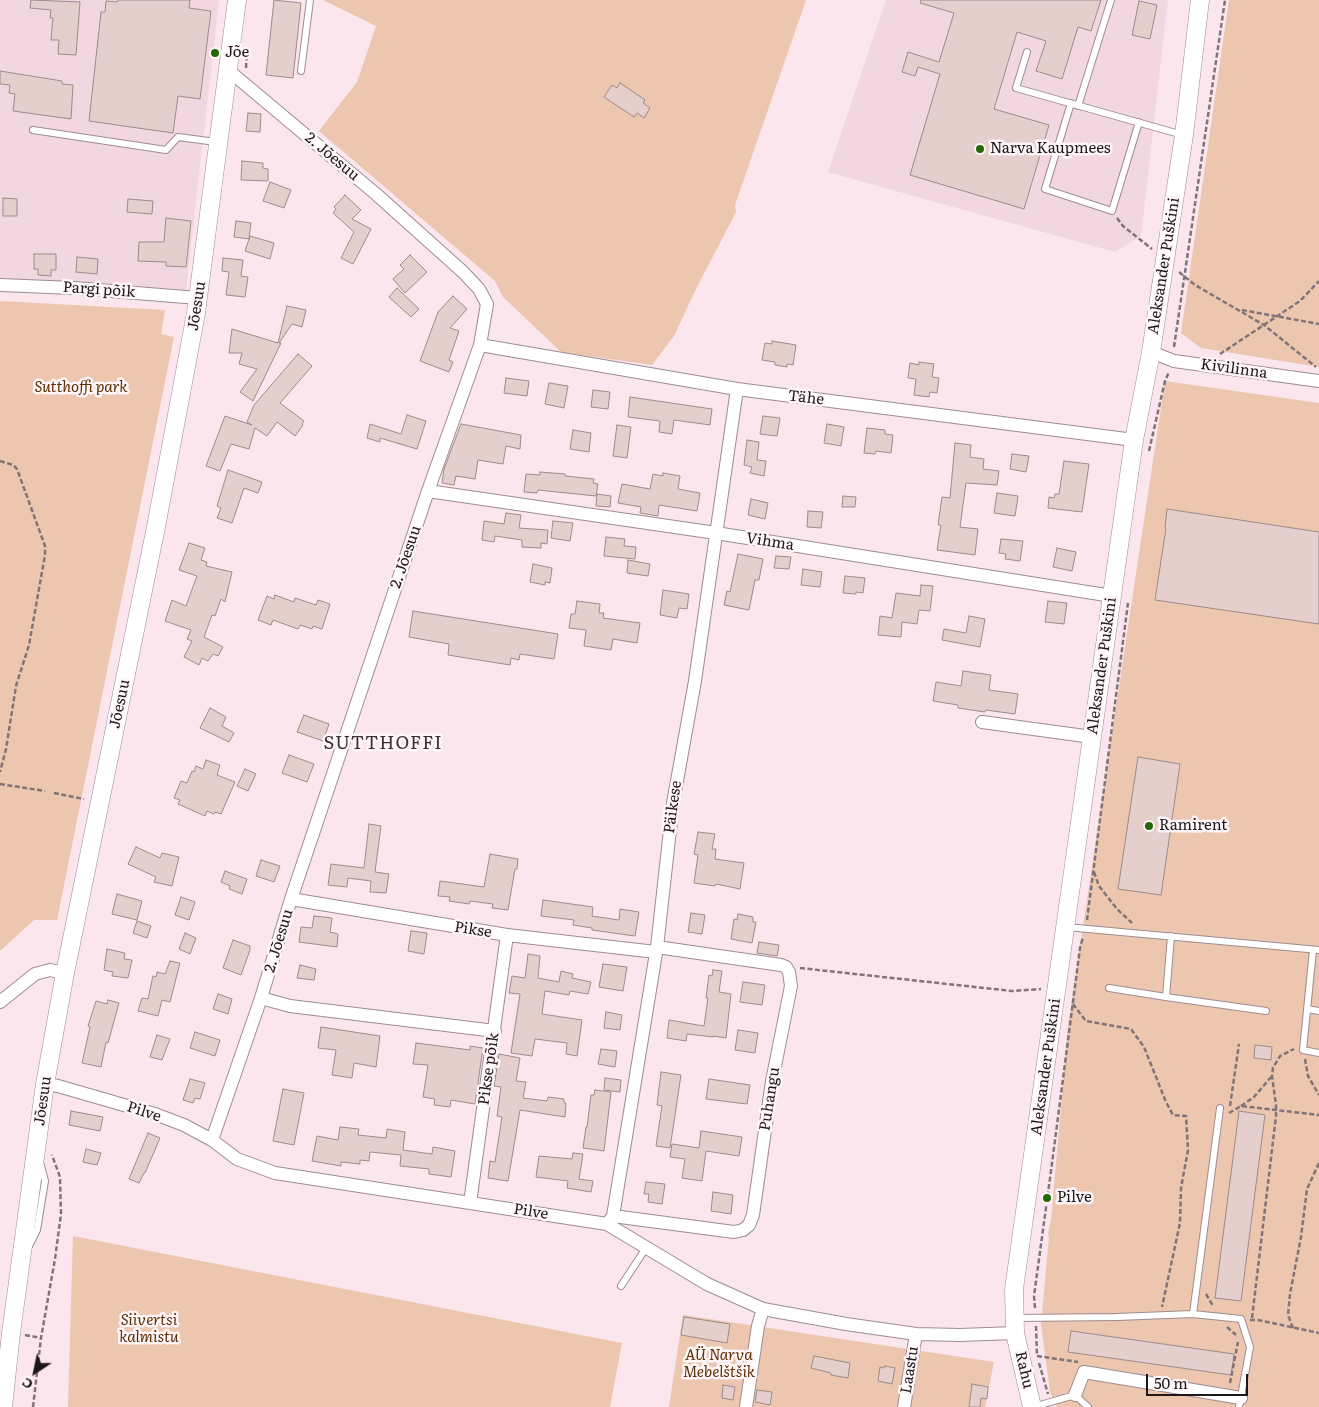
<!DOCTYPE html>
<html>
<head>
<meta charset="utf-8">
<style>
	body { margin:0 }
	#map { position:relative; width:1319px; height:1407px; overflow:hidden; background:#fae6ec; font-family:Literata,serif }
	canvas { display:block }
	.north { position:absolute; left:10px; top:1347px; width:50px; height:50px; -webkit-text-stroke:4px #fff6f9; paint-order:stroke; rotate:214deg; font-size:14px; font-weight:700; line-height:20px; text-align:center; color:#1e1719 }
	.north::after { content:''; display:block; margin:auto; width:18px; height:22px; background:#1e1719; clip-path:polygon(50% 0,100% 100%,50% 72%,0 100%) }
	.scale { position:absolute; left:1146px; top:1374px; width:102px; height:22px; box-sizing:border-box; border:2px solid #1e1719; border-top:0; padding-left:6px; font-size:15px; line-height:18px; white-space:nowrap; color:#1e1719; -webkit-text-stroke:4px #fff6f9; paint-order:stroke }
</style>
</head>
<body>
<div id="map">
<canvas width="1319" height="1407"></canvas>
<div class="north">С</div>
<div class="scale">50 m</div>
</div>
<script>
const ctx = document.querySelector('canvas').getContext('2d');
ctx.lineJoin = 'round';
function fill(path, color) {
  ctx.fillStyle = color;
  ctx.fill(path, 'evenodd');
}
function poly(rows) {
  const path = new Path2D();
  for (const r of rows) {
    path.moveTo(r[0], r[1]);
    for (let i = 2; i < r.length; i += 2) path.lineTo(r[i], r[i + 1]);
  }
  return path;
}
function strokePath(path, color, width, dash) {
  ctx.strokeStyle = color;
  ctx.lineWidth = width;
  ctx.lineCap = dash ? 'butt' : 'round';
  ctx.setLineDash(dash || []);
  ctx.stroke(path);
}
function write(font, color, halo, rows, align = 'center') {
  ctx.font = font + ' Literata,serif';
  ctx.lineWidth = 5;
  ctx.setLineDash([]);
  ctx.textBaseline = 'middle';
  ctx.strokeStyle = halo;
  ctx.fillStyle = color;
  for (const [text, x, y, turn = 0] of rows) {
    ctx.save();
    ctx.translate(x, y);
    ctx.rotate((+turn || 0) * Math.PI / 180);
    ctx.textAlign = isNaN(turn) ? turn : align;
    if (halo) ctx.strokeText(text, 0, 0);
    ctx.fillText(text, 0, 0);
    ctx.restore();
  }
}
const built = poly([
	[0,0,219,0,186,290,0,279],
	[886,0,1168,0,1141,236,1115,252,828,172]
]);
const green = poly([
	[323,0,806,0,735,205,736,212,694,293,674,336,652,365,561,352,503,297,495,281,319,131,357,82,376,26],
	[1229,0,1319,0,1319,367,1201,348,1181,333],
	[0,301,165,310,161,334,174,337,57,920,34,920,0,951],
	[1165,381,1319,403,1319,1407,1057,1407,1050,1392,1041,1324,1049,1237,1048,1233,1051,1220,1068,1026],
	[73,1236,622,1343,610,1407,68,1407],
	[683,1315,994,1362,985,1407,669,1407]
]);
const building = poly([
	[31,0,80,2,76,55,58,54,59,40,51,40,53,18,50,18,51,10,30,8,31,0],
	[118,0,190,0,189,8,211,11,200,99,178,96,173,133,89,121,101,12,105,12,106,1,117,2,118,0],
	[274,0,301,3,293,78,266,75,274,0],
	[921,0,1101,0,1091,31,1078,27,1062,79,1036,71,1046,41,1017,32,994,109,1049,125,1024,209,910,175,940,74,918,67,915,76,902,72,908,52,939,62,954,13,920,3,921,0],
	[1139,1,1157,5,1150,39,1132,35,1139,1],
	[0,71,62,81,62,84,73,85,71,119,13,111,15,94,9,93,10,85,0,84,0,71],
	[620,83,645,100,643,103,650,108,644,118,637,113,634,117,604,97,612,85,617,88,620,83],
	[248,113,261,114,260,132,246,131,248,113],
	[242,161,263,163,263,168,268,169,268,181,241,180,242,161],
	[270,182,291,190,284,208,263,201,270,182],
	[345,195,361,210,352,219,371,229,353,264,341,258,354,232,333,213,336,209,334,207,345,195],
	[3,198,17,199,17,216,3,216,3,198],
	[128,199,153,201,152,214,127,212,128,199],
	[166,218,191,221,186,267,166,266,166,262,138,261,139,242,164,242,166,218],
	[236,221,251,223,249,239,234,237,236,221],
	[250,236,274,243,270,259,245,251,250,236],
	[34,254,56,254,56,270,51,270,51,276,38,275,38,269,34,269,34,254],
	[410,255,427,272,405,293,393,279,404,269,400,265,410,255],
	[77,257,98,259,97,274,76,272,77,257],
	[223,258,243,260,241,276,248,277,245,297,226,295,229,272,222,271,223,258],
	[397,288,419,309,411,317,389,297,397,288],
	[453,296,467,309,450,328,459,331,449,360,453,362,449,372,420,361,438,312,453,296],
	[287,306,306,310,302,327,292,324,279,343,281,343,253,401,240,392,257,369,239,364,242,353,229,353,232,329,278,343,287,306],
	[772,341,796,345,793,365,787,364,787,367,775,365,775,362,762,360,765,343,772,344,772,341],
	[298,354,312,366,280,403,304,421,302,424,303,425,295,436,277,422,267,436,255,428,249,449,231,444,220,471,206,466,225,416,252,425,247,422,254,405,298,354],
	[919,362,934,364,932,377,939,378,937,393,930,392,929,397,914,395,916,379,908,378,910,363,919,365,919,362],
	[506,378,529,381,527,396,504,393,506,378],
	[549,383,568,386,564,408,545,404,549,383],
	[593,390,610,392,608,409,591,407,593,390],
	[630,397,712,409,710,425,674,420,672,434,659,432,660,421,628,417,630,397],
	[407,415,426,421,417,449,380,438,380,442,367,438,370,424,401,434,407,415],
	[763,416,780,418,777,436,760,434,763,416],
	[461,424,521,435,520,449,506,446,503,464,478,460,475,479,456,476,454,485,442,483,444,469,461,424],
	[827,424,844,427,841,446,824,443,827,424],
	[617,425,631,427,627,458,613,456,617,425],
	[867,428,885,430,885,434,893,435,891,453,876,451,875,454,864,453,867,428],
	[573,430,591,433,589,452,570,449,573,430],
	[747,440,759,442,757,460,766,461,764,476,750,473,752,467,744,465,747,440],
	[955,443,971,445,970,457,984,459,983,469,999,471,997,485,966,483,960,527,978,529,975,555,937,550,941,525,938,525,942,497,950,498,955,443],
	[1012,454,1029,456,1026,472,1010,469,1012,454],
	[1064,461,1089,464,1082,512,1048,508,1049,497,1054,498,1055,494,1059,494,1064,461],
	[228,470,262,482,258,493,244,488,232,523,217,518,221,508,217,506,228,470],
	[540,472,565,474,565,476,594,479,593,483,598,484,596,496,538,490,537,493,524,492,526,474,540,475,540,472],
	[663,473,680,476,678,489,700,493,697,511,659,505,658,516,640,513,641,507,618,503,622,484,650,489,653,474,663,476,663,473],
	[997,493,1018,496,1015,516,994,513,997,493],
	[597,494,611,496,610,507,596,506,597,494],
	[843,496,856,497,855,507,842,507,843,496],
	[751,499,768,503,765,519,748,515,751,499],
	[1167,509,1319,532,1319,624,1155,600,1166,528,1165,528,1167,509],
	[808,511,823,512,821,528,807,527,808,511],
	[506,513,521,515,519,528,548,530,547,544,541,543,541,548,522,547,522,540,495,536,494,542,482,540,484,521,504,524,506,513],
	[553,521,573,523,570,541,551,538,553,521],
	[606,537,625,539,624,546,636,547,635,559,604,556,606,537],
	[1001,539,1023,541,1020,561,1005,559,1006,554,999,553,1001,539],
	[189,543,205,548,201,560,207,562,206,566,232,572,225,602,221,599,215,616,212,615,204,637,223,647,218,656,213,654,208,661,202,658,199,665,184,657,192,641,187,639,191,630,165,621,172,600,186,606,194,584,197,576,179,570,189,543],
	[1057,548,1076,552,1072,571,1053,567,1057,548],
	[738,554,763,559,759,580,755,580,749,610,724,605,727,591,730,592,738,554],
	[776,556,791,557,789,569,774,568,776,556],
	[628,560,650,564,648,576,627,573,628,560],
	[533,564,552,568,550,583,545,582,545,585,530,582,533,564],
	[803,569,822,572,820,587,801,585,803,569],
	[845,576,865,578,863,593,856,592,856,594,843,593,845,576],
	[921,585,933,586,930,611,919,610,917,624,902,622,901,637,878,635,880,616,892,618,896,593,920,596,921,585],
	[663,590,689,594,687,609,679,608,677,618,660,615,663,590],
	[275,595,294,602,295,598,316,605,318,600,330,604,322,629,313,626,312,629,300,625,298,629,273,620,271,625,258,620,267,596,274,599,275,595],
	[577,601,600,604,599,613,604,613,603,618,640,623,637,643,613,639,611,650,584,646,586,630,569,628,571,614,575,614,577,601],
	[1048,601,1067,603,1064,624,1045,622,1048,601],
	[413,611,558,634,554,659,520,654,519,660,511,658,510,665,448,655,449,644,409,637,413,611],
	[969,616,985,619,980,647,942,640,944,629,966,633,969,616],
	[963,671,991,675,989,690,1018,694,1015,714,986,710,985,712,958,708,958,705,933,701,936,682,961,686,963,671],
	[210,708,226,717,222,726,234,733,229,742,200,728,210,708],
	[304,715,329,724,323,741,297,732,304,715],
	[289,755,314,764,307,782,282,773,289,755],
	[1138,757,1180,764,1161,895,1118,889,1138,757],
	[206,760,220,765,217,775,235,782,221,814,215,812,214,814,207,811,205,816,178,804,180,800,174,798,181,781,187,783,192,771,194,772,196,766,203,769,206,760],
	[245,769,256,774,248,791,237,786,245,769],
	[369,824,381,826,375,872,389,874,386,893,370,892,371,881,348,878,347,887,328,885,331,864,364,868,369,824],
	[698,832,715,834,712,849,716,849,715,859,744,863,740,889,716,884,715,886,694,883,698,855,694,854,698,832],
	[136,847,160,858,162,853,179,857,172,886,154,882,156,877,128,864,136,847],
	[490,854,518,859,517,869,515,869,508,910,492,908,493,904,470,901,469,904,449,901,450,897,438,896,440,881,484,887,490,854],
	[261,860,280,866,274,882,256,876,261,860],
	[225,871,247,879,242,894,229,889,230,886,221,882,225,871],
	[117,894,142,901,137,920,112,914,117,894],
	[181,897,195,902,189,920,175,915,181,897],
	[543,900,593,907,592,916,619,920,620,909,639,912,635,936,592,930,592,928,573,925,574,920,541,916,543,900],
	[691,913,705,915,702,934,688,932,691,913],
	[738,914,753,917,753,922,756,922,752,943,731,939,734,919,737,920,738,914],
	[314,916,332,918,330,932,338,934,337,947,299,942,301,927,312,928,314,916],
	[137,921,151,926,147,938,133,933,137,921],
	[411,931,427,933,424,954,408,951,411,931],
	[185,933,196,938,190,954,179,949,185,933],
	[233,940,250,946,250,950,241,975,223,968,233,940],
	[759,942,779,945,777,956,757,953,759,942],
	[107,949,125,953,124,959,132,960,128,978,112,976,113,972,104,970,107,949],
	[528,954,540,956,538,978,559,982,561,971,573,974,572,978,591,982,588,994,570,991,569,995,545,991,542,1014,582,1020,577,1056,566,1054,567,1043,535,1039,532,1056,511,1053,520,994,509,993,512,976,525,978,528,954],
	[170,961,180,963,170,1002,162,1000,158,1016,138,1011,142,998,148,999,153,976,156,977,157,972,165,974,170,961],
	[603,964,627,967,623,991,599,987,603,964],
	[300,965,316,969,314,980,297,978,300,965],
	[713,970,722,971,719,992,731,994,726,1038,713,1036,713,1037,687,1034,686,1041,667,1038,669,1020,704,1026,708,998,706,998,709,975,712,976,713,970],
	[743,982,765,985,762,1005,740,1002,743,982],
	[218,994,232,999,228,1014,213,1009,218,994],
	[108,1000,119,1003,108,1043,106,1042,101,1067,82,1063,90,1027,88,1026,96,1001,107,1004,108,1000],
	[606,1012,622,1015,620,1030,604,1028,606,1012],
	[321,1027,380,1036,376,1067,354,1063,352,1078,332,1075,336,1050,318,1048,321,1027],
	[738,1030,758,1033,755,1053,735,1050,738,1030],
	[195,1032,220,1040,215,1056,190,1048,195,1032],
	[157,1035,170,1039,162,1060,150,1057,157,1035],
	[416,1043,470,1050,470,1046,483,1048,475,1104,451,1100,450,1107,434,1105,435,1099,423,1097,428,1065,413,1064,416,1043],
	[1255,1045,1272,1047,1271,1060,1254,1058,1255,1045],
	[601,1049,617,1051,615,1067,598,1064,601,1049],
	[499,1054,520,1058,516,1081,526,1082,523,1098,547,1101,548,1097,564,1099,564,1103,566,1103,565,1117,520,1110,508,1181,488,1178,490,1161,495,1162,502,1117,497,1116,501,1087,494,1086,499,1054],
	[661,1072,681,1075,670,1148,656,1146,662,1106,657,1105,661,1072],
	[605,1078,621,1080,620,1092,604,1090,605,1078],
	[190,1079,205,1083,200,1099,195,1098,193,1103,183,1100,190,1079],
	[709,1079,750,1085,747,1104,706,1099,709,1079],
	[283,1089,304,1093,294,1145,273,1141,283,1089],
	[595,1090,611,1092,604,1151,583,1148,586,1127,587,1127,591,1095,594,1095,595,1090],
	[71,1111,103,1117,100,1131,69,1125,71,1111],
	[1239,1111,1265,1115,1241,1301,1215,1298,1239,1111],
	[340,1127,359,1129,358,1135,386,1138,387,1129,405,1132,403,1150,432,1154,433,1147,455,1151,451,1177,429,1174,429,1169,400,1166,401,1155,370,1152,369,1161,360,1160,360,1164,341,1162,341,1166,312,1161,317,1136,338,1140,340,1127],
	[701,1131,742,1137,739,1156,706,1151,702,1181,682,1178,685,1159,670,1157,672,1144,699,1148,701,1131],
	[148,1133,160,1138,145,1173,144,1173,139,1183,129,1179,148,1133],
	[86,1149,101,1153,97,1165,83,1162,86,1149],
	[573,1153,583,1154,579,1179,593,1181,591,1192,567,1188,568,1181,536,1177,539,1156,572,1159,573,1153],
	[646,1182,665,1184,662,1204,648,1202,649,1194,644,1194,646,1182],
	[713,1192,733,1195,731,1214,711,1211,713,1192],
	[684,1317,730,1324,727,1343,681,1335,684,1317],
	[1071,1331,1234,1354,1231,1375,1068,1352,1071,1331],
	[814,1356,850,1363,848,1378,831,1375,831,1373,811,1368,814,1356],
	[885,1366,895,1368,892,1384,878,1381,880,1367,884,1368,885,1366],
	[972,1384,988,1387,987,1399,981,1398,980,1407,969,1407,972,1384],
	[723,1385,735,1387,733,1400,722,1398,723,1385],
	[757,1390,772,1392,770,1405,755,1402,757,1390]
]);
const path = poly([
	[246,68,247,51],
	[1117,218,1123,226,1152,249],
	[1179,272,1195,285,1264,325,1316,367],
	[1242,310,1319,324],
	[1174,347,1225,0],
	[1220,354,1300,301,1319,281],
	[1149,451,1165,381,1169,372],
	[0,461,13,465,17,469,45,546,45,555,29,645,16,686,6,749,0,772],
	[0,784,45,791],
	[54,793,84,799],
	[1094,872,1099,886,1117,909,1132,923],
	[1087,920,1128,603],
	[800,968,1012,991,1041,989],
	[1073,1004,1086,1021,1131,1029,1144,1047,1166,1102,1173,1115,1186,1116,1188,1150,1181,1188,1180,1223,1162,1307],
	[1305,1059,1308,1076,1319,1095],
	[1230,1106,1239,1044],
	[1241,1106,1254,1097,1271,1077],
	[1229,1113,1241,1106,1319,1115],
	[1206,1294,1213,1306],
	[1035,1308,1034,1296,1051,1171,1080,948,1083,937],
	[1252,1318,1276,1116,1276,1105,1272,1076,1273,1068,1280,1056,1294,1049],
	[1250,1320,1258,1320,1319,1333],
	[1036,1326,1037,1355],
	[1227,1327,1236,1335],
	[1293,1328,1288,1315,1290,1294,1301,1237,1307,1189,1319,1163],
	[25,1335,41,1338],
	[1037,1356,1078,1362],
	[1039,1363,1048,1394],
	[1230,1383,1238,1342],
	[33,1407,41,1338,55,1259,61,1214,60,1177,52,1155]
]);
const lane = poly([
	[1027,52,1016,88,1183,135],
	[301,71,310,0],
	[1071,103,1045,189,1112,211,1139,122],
	[1078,106,1111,0],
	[33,130,166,150,178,137,216,142],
	[1066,927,1319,950],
	[1171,936,1166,997,1266,1011],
	[1313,950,1303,1050,1319,1053],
	[1109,988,1166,997],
	[1307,1009,1319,1011],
	[29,1246,37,1230,45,1181,40,1162],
	[621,1286,646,1248],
	[1193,1314,1241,1319,1250,1347,1239,1407],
	[1015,1318,1117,1317,1193,1314,1220,1108],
	[1033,1407,1075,1395,1088,1407]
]);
const street = poly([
	[0,285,74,288,198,298],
	[480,345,737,389,1134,440],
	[1151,352,1174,361,1319,381],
	[428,491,716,533,1112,596],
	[982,722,1092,737],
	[291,899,507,935,656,952],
	[261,998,290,1006,495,1031],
	[0,1002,35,974,50,970,65,973],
	[45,1084,58,1086,155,1114,184,1125,212,1140,237,1159,275,1173,607,1224,707,1284,763,1309,846,1324,916,1334,960,1335,1015,1333],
	[212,1140,261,998,291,899,428,491,480,345,487,304,479,289,463,272,376,194,228,70],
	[470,1203,507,935],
	[613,1216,734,1232,743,1230,749,1225,753,1215,772,1081,791,986,789,972,786,967,781,965,657,947],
	[607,1224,613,1216,657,947,673,803,695,681,737,389],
	[1075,1395,1084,1372,1241,1398],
	[746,1407,758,1326,763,1309],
	[904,1407,916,1334]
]);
const secondary = poly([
	[3,1407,11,1333,45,1084,65,973,156,527,196,313,237,0],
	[1032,1407,1015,1333,1014,1289,1134,440,1151,352,1184,135,1200,0]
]);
const markers = [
	[215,53,5,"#226a04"],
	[980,149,5,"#226a04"],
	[1149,826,5,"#226a04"],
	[1047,1198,5,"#226a04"]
];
const poiNames = [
	["Jõe",225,53],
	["Narva Kaupmees",990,149],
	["Ramirent",1159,826],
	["Pilve",1057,1198]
];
const streetNames = [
	["2. Jõesuu",332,157,40],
	["Aleksander Puškini",1164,266,-81],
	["Pargi põik",99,290,4],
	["Jõesuu",197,306,-81],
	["Kivilinna",1234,369,8],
	["Tähe",806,398,7],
	["Vihma",770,542,9],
	["2. Jõesuu",406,557,-71],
	["Aleksander Puškini",1102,666,-82],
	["Jõesuu",120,704,-78],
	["Päikese",673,807,-82],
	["Pikse",473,930,9],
	["2. Jõesuu",279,941,-73],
	["Aleksander Puškini",1046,1067,-82],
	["Pikse põik",489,1069,-82],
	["Puhangu",770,1099,-81],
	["Jõesuu",43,1101,-82],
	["Pilve",144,1112,18],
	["Pilve",531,1212,9],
	["Laastu",910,1370,-81],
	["Rahu",1024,1370,77]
];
const parkNames = [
	["Sutthoffi park",81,388],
	["Siivertsi",149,1321],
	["kalmistu",149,1338],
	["AÜ Narva",719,1356],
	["Mebelštšik",719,1373]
];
const quarterNames = [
	["SUTTHOFFI",383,744]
];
fill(built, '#f3d7e0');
fill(green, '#ecc6af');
fill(building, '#e4cfcd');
strokePath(building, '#9e8b89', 1);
strokePath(lane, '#9e8c92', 8);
strokePath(street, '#9e8c92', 14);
strokePath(secondary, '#9e8c92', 19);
strokePath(path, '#817478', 2.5, [5, 2.5]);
strokePath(lane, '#fff', 6);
strokePath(street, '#fff', 12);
strokePath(secondary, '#fff', 18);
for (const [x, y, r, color] of markers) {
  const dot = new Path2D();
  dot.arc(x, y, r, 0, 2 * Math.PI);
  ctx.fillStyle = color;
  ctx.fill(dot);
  strokePath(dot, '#fff6f9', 2);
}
write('15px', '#1e1719', '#fff6f9', poiNames, 'left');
write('15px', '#1e1719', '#fff6f9', streetNames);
write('italic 15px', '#5f2d03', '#fff6f9', parkNames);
ctx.letterSpacing = '1px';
write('18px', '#3d2e33', '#fff6f9', quarterNames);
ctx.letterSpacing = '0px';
</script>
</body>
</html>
